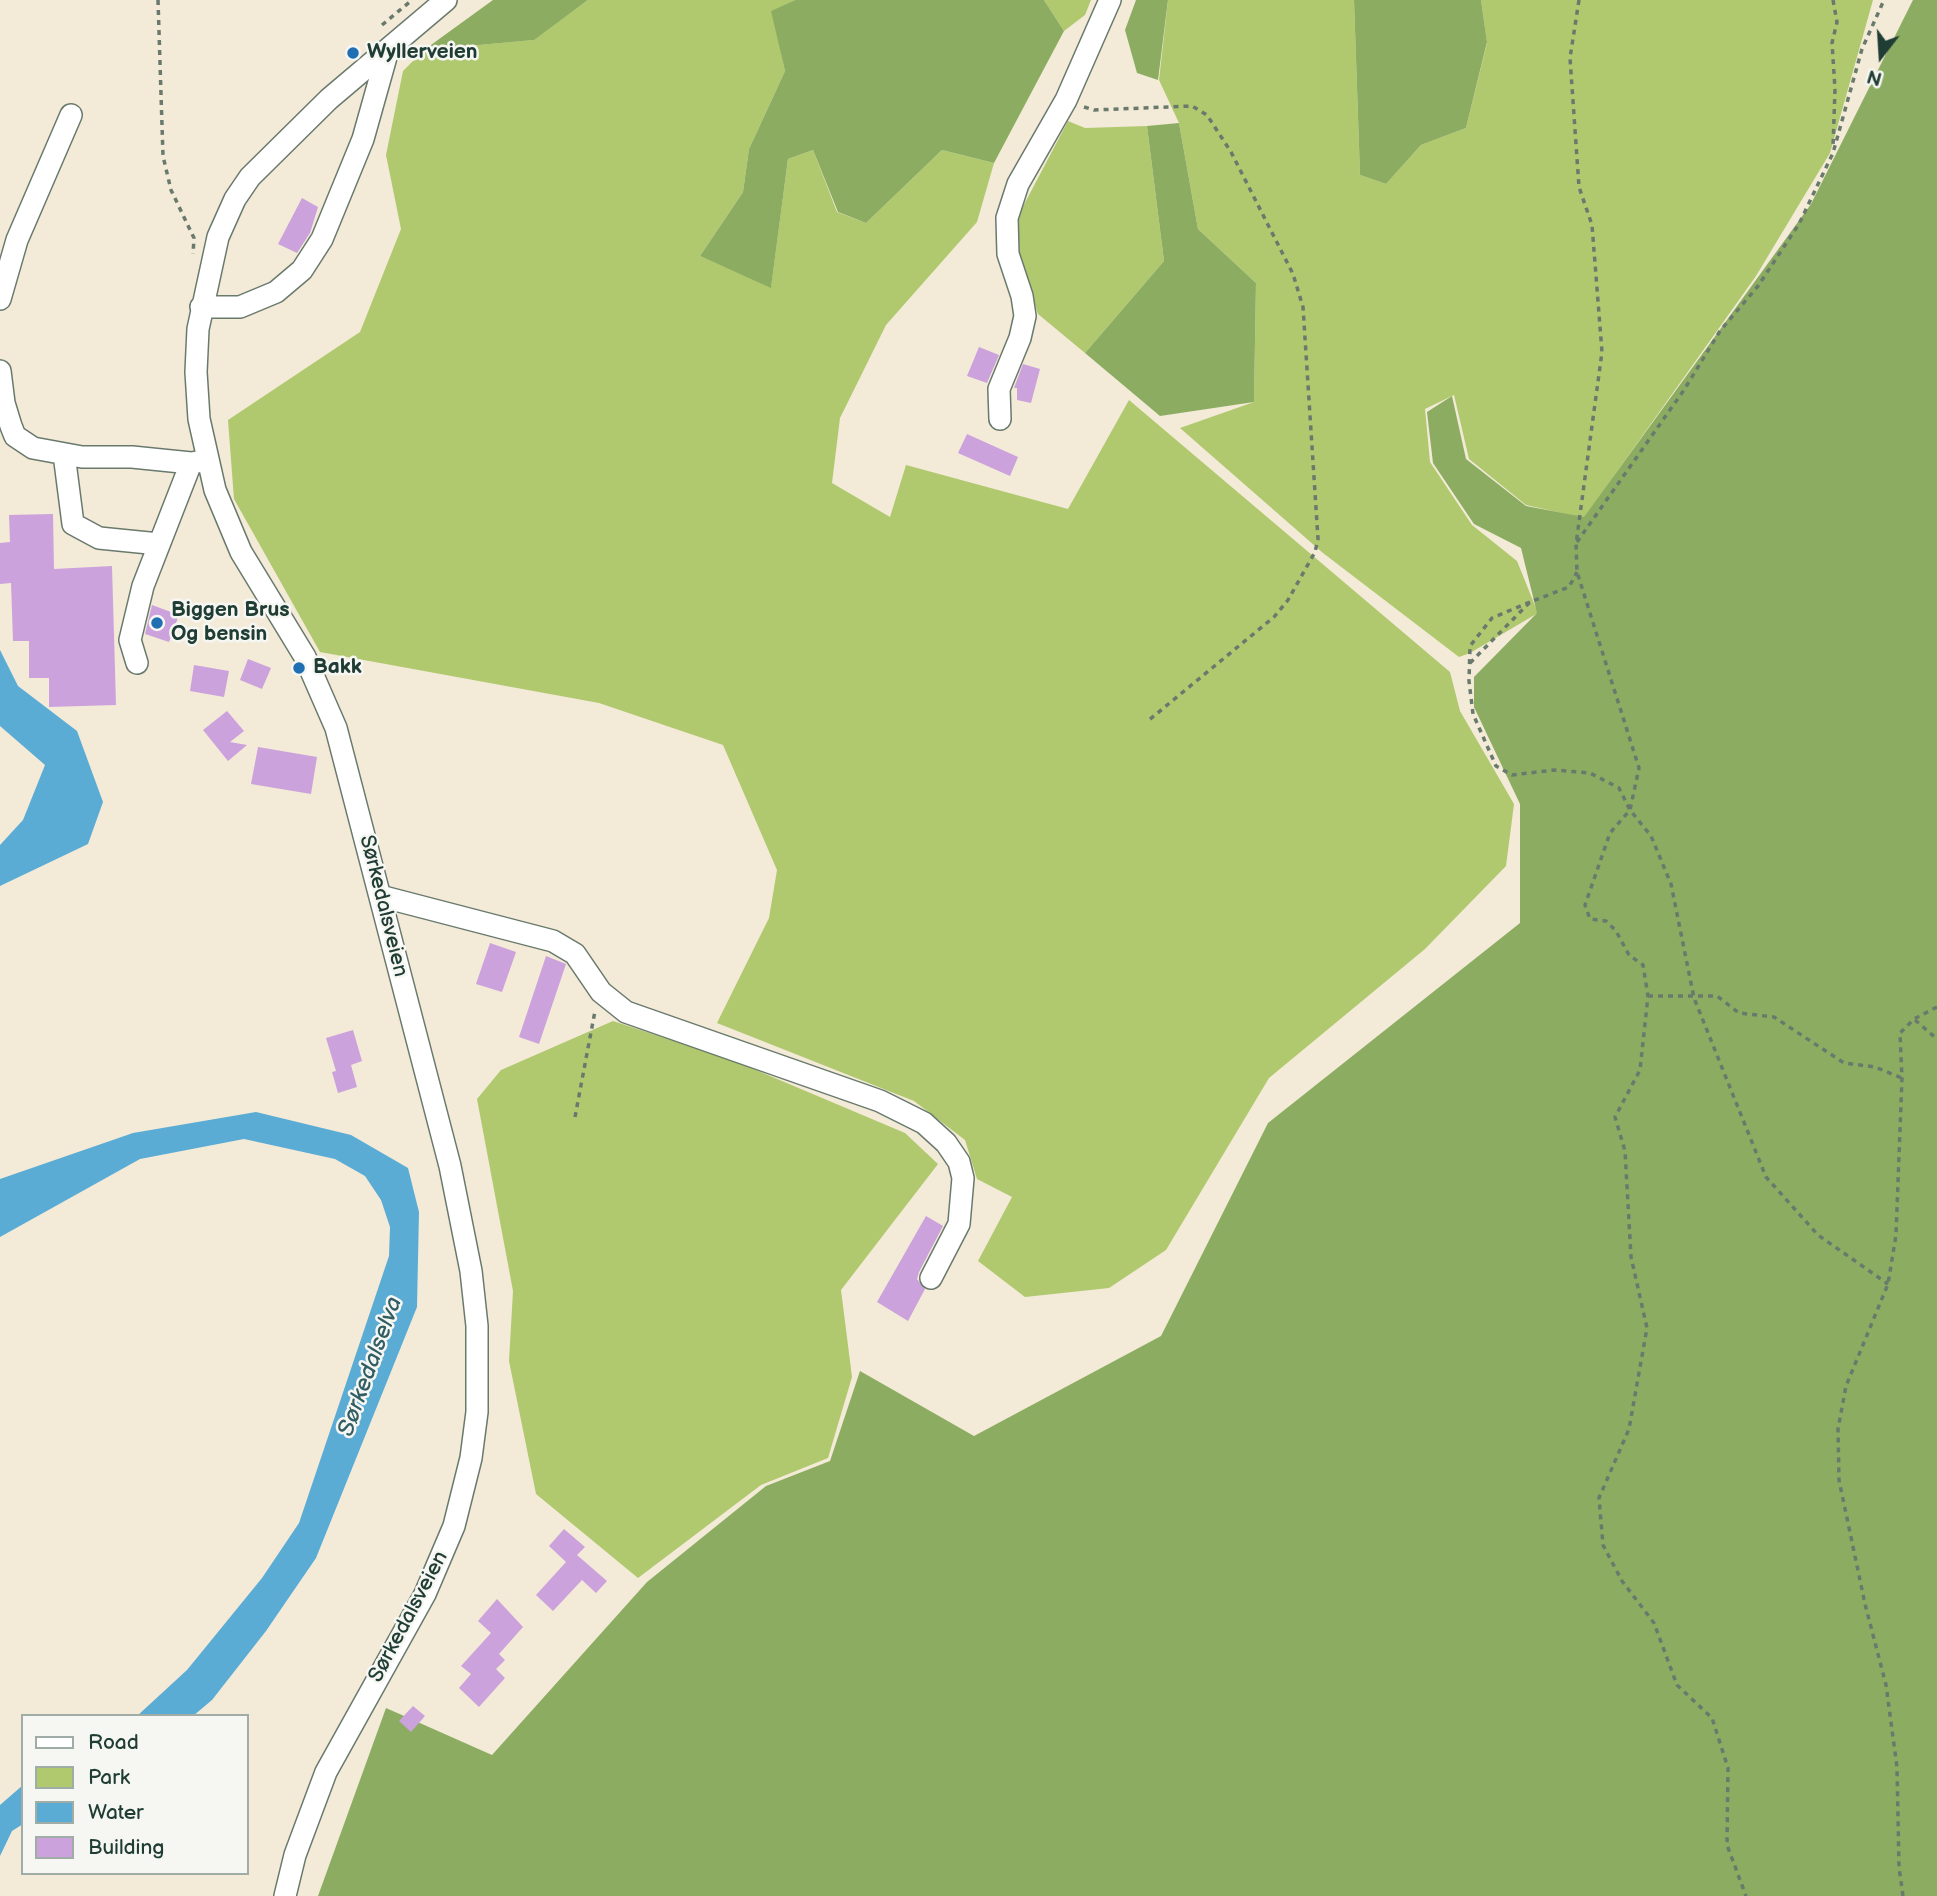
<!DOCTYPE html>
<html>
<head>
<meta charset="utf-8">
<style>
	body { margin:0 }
	#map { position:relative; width:1937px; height:1896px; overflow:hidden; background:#f3ead8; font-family:"Balsamiq Sans",sans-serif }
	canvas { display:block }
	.legend { position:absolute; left:21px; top:1714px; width:228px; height:161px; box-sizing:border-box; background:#f6f6f2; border:2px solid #a0aca6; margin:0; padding:9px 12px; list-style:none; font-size:21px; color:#1f3d34 }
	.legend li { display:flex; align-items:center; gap:14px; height:35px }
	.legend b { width:35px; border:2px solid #a0aca6 }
	.north { position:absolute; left:1846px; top:21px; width:70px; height:70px; -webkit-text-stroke:5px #f6f6f2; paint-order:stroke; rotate:197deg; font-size:19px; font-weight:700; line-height:28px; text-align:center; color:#1f3d34 }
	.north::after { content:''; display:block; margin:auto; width:24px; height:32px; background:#1f3d34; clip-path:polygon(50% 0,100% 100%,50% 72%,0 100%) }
</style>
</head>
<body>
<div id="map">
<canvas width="1937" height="1896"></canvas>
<ul class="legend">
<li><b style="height:9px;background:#fff"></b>Road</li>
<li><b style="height:19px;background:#b0c96e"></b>Park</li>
<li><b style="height:19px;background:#5aacd5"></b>Water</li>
<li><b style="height:19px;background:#cba2dc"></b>Building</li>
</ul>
<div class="north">N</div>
</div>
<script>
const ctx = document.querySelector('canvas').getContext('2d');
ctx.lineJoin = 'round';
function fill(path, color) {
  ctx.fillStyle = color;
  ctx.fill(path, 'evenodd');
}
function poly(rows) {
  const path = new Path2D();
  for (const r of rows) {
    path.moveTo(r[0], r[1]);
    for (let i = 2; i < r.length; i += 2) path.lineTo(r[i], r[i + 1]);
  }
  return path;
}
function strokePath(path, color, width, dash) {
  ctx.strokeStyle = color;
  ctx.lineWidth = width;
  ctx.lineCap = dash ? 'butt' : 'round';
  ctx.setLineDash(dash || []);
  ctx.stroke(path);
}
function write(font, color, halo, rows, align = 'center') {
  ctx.font = font + ' "Balsamiq Sans",sans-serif';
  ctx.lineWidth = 5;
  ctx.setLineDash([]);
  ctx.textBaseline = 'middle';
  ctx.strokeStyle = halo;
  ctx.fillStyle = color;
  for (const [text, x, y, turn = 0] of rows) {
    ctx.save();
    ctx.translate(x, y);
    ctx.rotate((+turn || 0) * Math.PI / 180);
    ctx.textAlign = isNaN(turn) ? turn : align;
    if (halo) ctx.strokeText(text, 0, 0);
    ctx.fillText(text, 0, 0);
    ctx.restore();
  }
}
const green = poly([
	[588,0,795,0,772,11,785,71,749,149,743,192,700,256,771,287,788,159,813,150,837,212,866,223,942,150,994,163,977,222,886,325,840,418,832,483,890,517,906,465,1068,509,1129,400,1450,672,1460,711,1514,804,1506,866,1425,949,1269,1078,1166,1250,1109,1288,1025,1297,978,1261,1012,1197,977,1179,965,1140,914,1101,717,1023,769,918,777,870,723,745,599,703,320,652,234,499,228,420,360,332,401,229,386,155,403,71,424,50,533,40],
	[1044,0,1091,0,1085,15,1064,31],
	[1168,0,1354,0,1360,175,1386,184,1421,145,1466,128,1487,43,1481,0,1873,0,1830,153,1756,276,1584,518,1526,505,1469,459,1454,395,1425,409,1430,462,1472,525,1517,561,1538,613,1470,653,1459,657,1323,553,1180,428,1254,402,1256,283,1198,229,1179,123,1159,80],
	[1068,121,1085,128,1147,126,1164,261,1085,353,1038,314,1018,254,1018,216],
	[613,1021,737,1062,905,1133,938,1164,841,1290,852,1377,828,1458,761,1485,638,1578,536,1494,509,1361,513,1291,477,1099,501,1070]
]);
const forest = poly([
	[493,0,588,0,534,40,424,50],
	[795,0,1044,0,1064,31,994,163,942,150,866,223,838,212,813,150,788,159,771,288,700,256,743,192,749,149,785,71,771,11],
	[1136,0,1168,0,1158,80,1137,73,1125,30],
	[1354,0,1481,0,1487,42,1466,128,1421,145,1386,184,1360,175],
	[1913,0,1937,0,1937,1896,318,1896,386,1708,492,1755,647,1582,766,1486,830,1461,860,1371,974,1436,1161,1336,1268,1123,1520,923,1520,804,1474,707,1474,677,1537,613,1521,548,1474,524,1433,463,1427,412,1452,396,1466,459,1526,506,1584,517,1811,204],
	[1179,123,1198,229,1256,283,1254,402,1160,416,1085,353,1164,261,1147,126]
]);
const water = poly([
	[0,650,18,686,77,731,103,802,88,844,0,886,0,845,23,820,45,765,0,726],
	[256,1112,351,1135,408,1168,419,1212,417,1307,316,1558,266,1631,212,1700,193,1716,137,1716,187,1670,262,1578,299,1523,389,1256,390,1227,381,1200,365,1176,335,1159,244,1139,140,1159,0,1237,0,1179,133,1133],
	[23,1785,23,1824,12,1831,0,1856,0,1805]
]);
const building = poly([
	[302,198,318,207,310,233,297,253,278,244],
	[979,347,999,355,987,383,967,376],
	[1023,364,1040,369,1031,403,1017,400,1017,388,1014,388],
	[967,434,1018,457,1010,476,958,453],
	[53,514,54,569,112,566,116,705,49,707,49,678,29,678,29,641,13,641,11,583,0,584,0,543,10,542,9,515],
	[152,605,179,615,169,642,145,634],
	[248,659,271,668,262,689,240,680],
	[194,665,229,671,224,697,190,691],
	[227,711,244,731,230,742,247,745,228,761,203,730],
	[258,747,317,757,311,794,251,784],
	[490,943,516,952,502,992,476,984],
	[546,956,566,964,539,1044,519,1037],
	[353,1030,362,1061,351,1065,357,1087,338,1093,332,1072,336,1071,326,1038],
	[926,1216,943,1226,919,1272,917,1279,925,1289,908,1321,877,1302],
	[564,1529,585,1547,577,1555,607,1581,596,1593,582,1580,553,1611,536,1595,566,1562,549,1546],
	[497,1599,523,1627,499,1654,505,1660,496,1669,505,1678,479,1707,459,1688,471,1674,461,1666,491,1633,478,1621],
	[413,1706,425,1716,411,1732,399,1721]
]);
const path = poly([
	[158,0,163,156,171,190,194,238,193,254],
	[1579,0,1570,58,1579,187,1592,225,1602,352,1576,544,1577,572,1639,768,1630,810,1610,833,1585,905,1590,919,1606,921,1616,931,1629,955,1643,965,1648,996,1640,1070,1615,1117,1625,1151,1631,1257,1647,1328,1629,1429,1599,1498,1603,1545,1622,1581,1654,1623,1677,1685,1712,1718,1728,1768,1727,1845,1746,1896],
	[1833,0,1837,22,1832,43,1835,89,1833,147],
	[382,25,412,0],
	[1084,107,1094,110,1192,106,1207,115,1231,152,1293,274,1303,307,1318,539,1315,552,1288,600,1274,617,1149,720],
	[1577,542,1684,390,1720,331,1758,286,1799,224,1833,153,1862,49,1884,0],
	[1530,602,1492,618,1470,646,1469,681,1473,714,1496,766,1512,775,1554,770,1590,773,1619,788,1630,810,1651,836,1671,884,1694,998,1766,1177,1818,1235,1888,1284],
	[1470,663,1530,602,1569,587,1577,572],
	[1648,996,1717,996,1739,1013,1774,1017,1844,1063,1875,1067,1902,1078],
	[1915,1020,1937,1039],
	[575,1117,595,1011],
	[1903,1896,1899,1867,1897,1767,1886,1685,1865,1604,1839,1480,1838,1429,1846,1386,1888,1284,1896,1235,1902,1078,1900,1033,1914,1019,1937,1007]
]);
const minor = poly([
	[0,299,17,240,71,115],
	[201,307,240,307,276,292,302,270,322,239,363,139,388,50],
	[0,371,4,403,11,426,15,436,33,448,82,457,132,457,191,463],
	[1000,419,999,389,1020,338,1025,316,1022,296,1008,254,1007,218,1018,184,1066,100,1110,0],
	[64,454,73,524,99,538,159,544],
	[137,663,130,640,143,586,191,463,203,461],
	[380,896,553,941,575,954,601,992,626,1012,880,1101,924,1123,946,1143,959,1162,963,1178,959,1224,931,1278],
	[285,1896,295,1855,326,1772,425,1594,454,1526,471,1458,477,1412,477,1326,471,1271,450,1166,336,728,305,657,241,552,215,490,199,419,196,372,198,329,218,237,235,199,250,177,329,99,446,0]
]);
const markers = [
	[353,53,7,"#1f6fb2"],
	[157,623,7,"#1f6fb2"],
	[299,668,7,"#1f6fb2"]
];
const poiNames = [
	["Wyllerveien",367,53],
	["Biggen Brus",171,611],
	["Og bensin",171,635],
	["Bakk",313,668]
];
const streetNames = [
	["Sørkedalsveien",383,906,76],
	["Sørkedalsveien",409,1617,-62]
];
const waterNames = [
	["Sørkedalselva",371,1367,-70]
];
fill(green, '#b0c96e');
fill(forest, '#8cad61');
fill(water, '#5aacd5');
fill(building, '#cba2dc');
strokePath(minor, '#697a6d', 24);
strokePath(path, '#697a6d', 3.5, [5, 5]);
strokePath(minor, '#fff', 21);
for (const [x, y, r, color] of markers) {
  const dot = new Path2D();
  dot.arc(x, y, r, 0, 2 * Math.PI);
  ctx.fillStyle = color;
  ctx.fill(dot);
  strokePath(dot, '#f6f6f2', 2.5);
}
write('bold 21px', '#1f3d34', '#f6f6f2', poiNames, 'left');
write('21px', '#1f3d34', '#f6f6f2', streetNames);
write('italic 23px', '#315e64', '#f6f6f2', waterNames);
</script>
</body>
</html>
